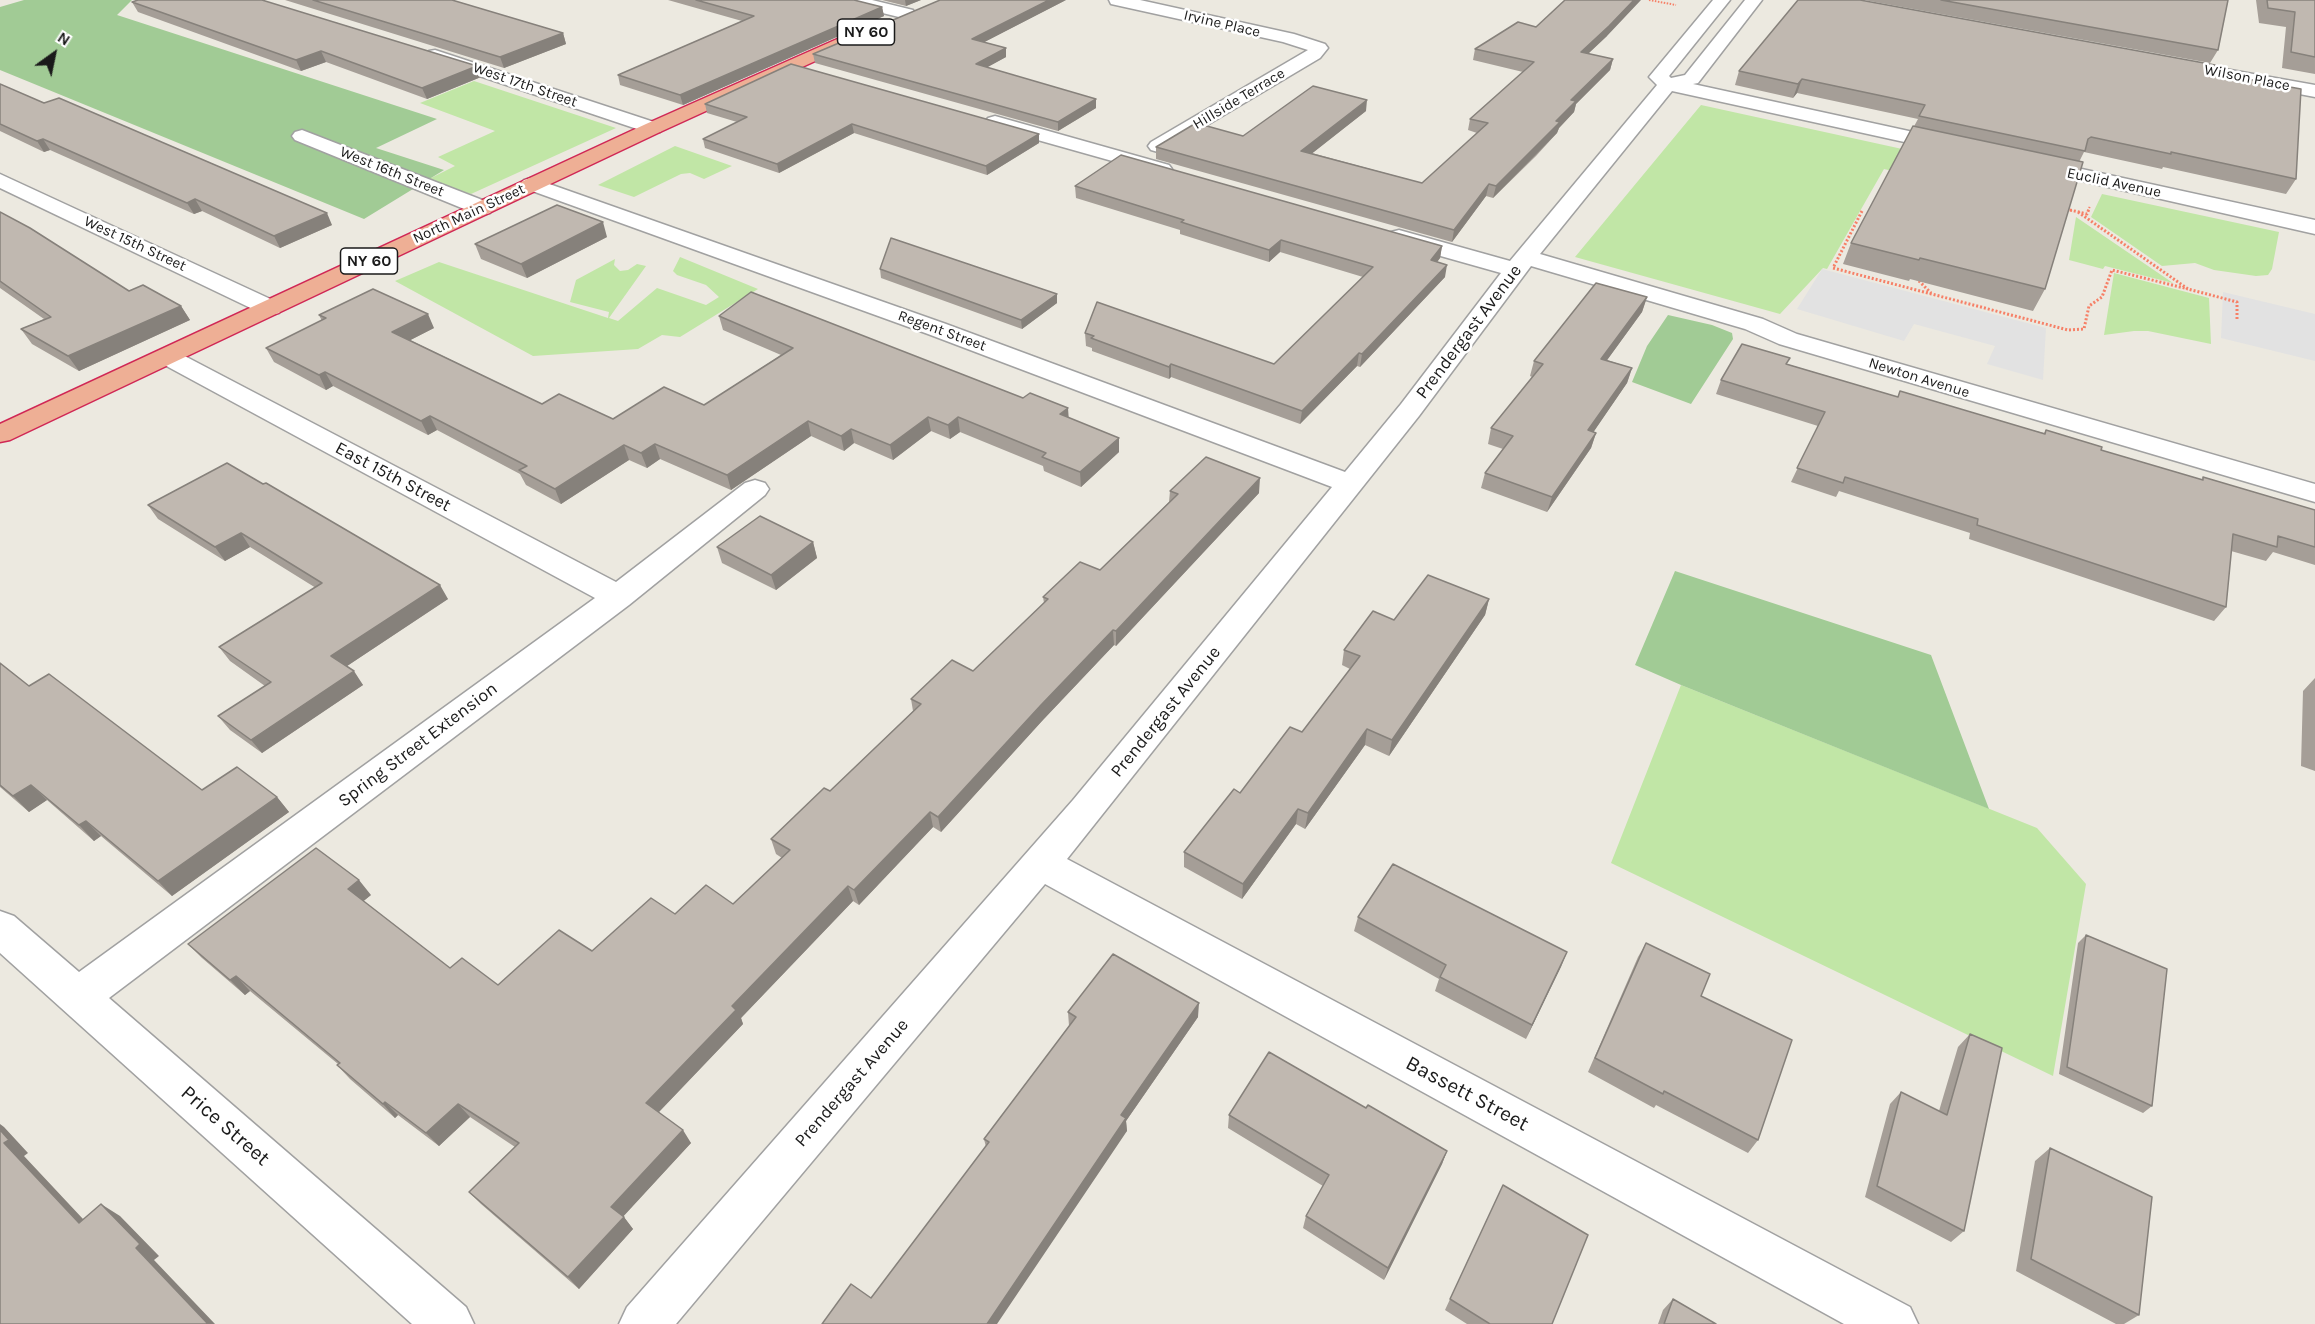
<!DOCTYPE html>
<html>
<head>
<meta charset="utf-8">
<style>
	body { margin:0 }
	#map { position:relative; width:2315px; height:1324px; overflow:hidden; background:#ece9e0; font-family:Karla,sans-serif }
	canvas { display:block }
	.north { position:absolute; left:24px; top:24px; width:60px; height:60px; -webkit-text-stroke:4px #fff; paint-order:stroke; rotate:33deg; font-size:16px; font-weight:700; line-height:24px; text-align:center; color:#1a1a1a }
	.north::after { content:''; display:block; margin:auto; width:21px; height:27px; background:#1a1a1a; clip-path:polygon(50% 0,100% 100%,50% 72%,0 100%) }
</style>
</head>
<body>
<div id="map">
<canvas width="2315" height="1324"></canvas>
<div class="north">N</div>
</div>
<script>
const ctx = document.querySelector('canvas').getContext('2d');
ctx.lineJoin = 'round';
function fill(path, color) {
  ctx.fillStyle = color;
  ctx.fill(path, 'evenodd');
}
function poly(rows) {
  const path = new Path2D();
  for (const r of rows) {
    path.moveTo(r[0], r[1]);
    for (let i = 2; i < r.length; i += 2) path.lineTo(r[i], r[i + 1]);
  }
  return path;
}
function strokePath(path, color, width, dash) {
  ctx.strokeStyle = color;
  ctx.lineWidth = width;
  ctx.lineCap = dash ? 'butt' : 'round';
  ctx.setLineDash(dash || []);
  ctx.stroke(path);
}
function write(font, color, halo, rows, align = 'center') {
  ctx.font = font + ' Karla,sans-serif';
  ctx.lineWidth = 5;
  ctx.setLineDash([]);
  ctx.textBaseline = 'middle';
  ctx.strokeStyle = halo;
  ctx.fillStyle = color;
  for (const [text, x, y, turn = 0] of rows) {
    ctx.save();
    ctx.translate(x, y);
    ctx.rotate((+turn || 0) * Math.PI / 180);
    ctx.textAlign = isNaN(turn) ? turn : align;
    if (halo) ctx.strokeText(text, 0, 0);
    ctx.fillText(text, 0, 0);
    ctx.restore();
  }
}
const grass = poly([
	[474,81,616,128,471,194,427,180,455,166,438,157,495,131,420,103],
	[1701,105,1980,166,1970,189,1884,169,1827,269,1823,268,1780,314,1575,257],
	[675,146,732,166,704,179,690,173,681,174,634,197,598,185],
	[2102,194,2279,232,2272,269,2268,275,2256,276,2214,270,2195,263,2162,266,2091,217],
	[2076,217,2173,283,2105,266,2103,269,2069,260],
	[680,257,758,289,680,337,662,335,638,349,533,356,395,281,439,262,608,318,609,312,570,302,576,280,615,259,614,265,620,271,628,270,637,264,646,266,609,318,618,321,657,288,706,305,719,297,706,285,677,275,673,271],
	[2114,273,2209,298,2211,344,2148,331,2134,331,2104,335],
	[1681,685,2037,828,2086,884,2053,1076,1611,863]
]);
const forest = poly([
	[24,0,132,0,117,15,437,119,376,148,444,170,364,219,0,70,0,7],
	[1668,315,1712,325,1732,333,1733,339,1691,404,1632,382,1647,346],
	[1675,571,1931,655,1989,809,1681,685,1635,665]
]);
const parking = poly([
	[1822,269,2046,328,2043,380,1987,364,1995,346,1914,324,1904,341,1797,309],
	[2223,292,2315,314,2315,361,2221,338]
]);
const pathFar1 = poly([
	[1649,0,1676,5],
	[2065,209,2072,211],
	[2088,211,2090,206]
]);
const path = poly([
	[2066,209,2087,214,2089,209],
	[1862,211,1833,268,2068,330,2084,329,2089,306,2102,297,2112,270,2188,289],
	[2078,212,2188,289,2237,302,2237,320],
	[1916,278,1931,293]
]);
const minor = poly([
	[844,0,872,0,913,10,915,14,913,18,907,19,846,4,844,0],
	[1109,0,1140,0,1294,34,1325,44,1328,48,1320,58,1165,150,1158,152,1151,150,1148,146,1151,142,1308,50,1283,42,1111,4,1109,0],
	[1713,0,1730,0,1669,76,1671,78,1685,75,1745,0,1762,0,1698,83,1693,84,1950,140,1957,142,1960,146,1957,150,1950,152,1672,91,1540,254,1763,319,1797,334,2315,484,2315,502,1779,344,1745,329,1531,266,1419,416,1067,859,1910,1307,1918,1324,1844,1324,1045,884,676,1324,619,1324,627,1307,1073,800,1332,487,928,334,524,188,520,184,524,180,531,178,538,180,946,324,1345,472,1401,404,1501,273,1391,242,1388,237,1391,232,1399,230,1510,261,1657,85,1649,77,1713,0],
	[435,50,660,124,663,128,660,132,646,132,429,59,426,55,429,51,435,50],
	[2169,59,2315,85,2315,97,2163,68,2160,64,2163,60,2169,59],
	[995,116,1169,165,1172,169,1169,173,1162,175,988,126,985,122,988,118,995,116],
	[302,130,490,203,493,208,490,213,482,215,474,213,295,140,292,136,295,132,302,130],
	[2036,159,2315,220,2315,234,2029,169,2026,165,2029,161,2036,159],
	[0,174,279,303,282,308,279,313,270,315,261,313,0,188,0,174],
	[168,349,177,352,616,582,745,483,755,480,765,483,769,489,765,495,629,605,109,998,466,1307,474,1324,412,1324,0,953,0,911,14,916,79,972,595,598,159,362,155,357,159,352,168,349]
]);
const trunk = poly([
	[853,32,859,33,862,37,859,41,660,132,10,440,0,442,0,424,646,124,853,32]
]);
const wall = poly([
	[285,0,452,0,563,33,566,44,504,68],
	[668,0,854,0,882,7,884,16,683,105,620,85,618,75,742,21],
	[882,0,921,0,906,6],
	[1066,0,984,42,1006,48,1006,57,987,67,1096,108,1058,131,815,63,813,54],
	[1864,0,2228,0,2218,50,2210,63],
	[2256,0,2315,0,2315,74,2282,68,2286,27,2259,23],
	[132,2,477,66,481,77,427,99,326,62,301,71,138,12],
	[1536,27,1607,36,1588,54,1613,59,1610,70,1576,104,1574,112,1559,128,1557,133,1536,156,1493,198,1486,196,1452,242,1156,159,1156,147,1243,136,1366,111,1312,153,1422,183,1477,133,1468,130,1470,119,1523,72,1473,60,1475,49],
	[1739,71,2214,73,2296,179,2286,194,2163,167,2162,169,2084,152,2079,162,2045,289,2033,311,1910,279,1909,281,1843,264,1851,243,1918,119,1797,93,1793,98,1735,85],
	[0,84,44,103,332,225,280,248,202,211,194,214,50,150,44,152,0,131],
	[705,104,1039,134,1039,143,987,175,854,133,779,173,705,148,703,139,737,122,707,113],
	[1075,186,1442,246,1440,258,1437,262,1445,277,1360,367,1357,366,1300,424,1171,377,1169,379,1092,351,1092,348,1086,346,1085,333,1274,364,1363,277,1280,252,1269,262,1180,234,1180,230,1076,198],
	[0,212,129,291,181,306,190,320,79,371,32,344,21,329,44,319,0,288],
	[607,237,527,278,481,259,475,244],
	[880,269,1057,303,1022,329,881,278],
	[1647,297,1642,312,1607,360,1632,368,1627,383,1593,432,1596,433,1591,448,1547,512,1481,488,1485,473,1503,449,1488,444,1491,428,1532,377,1530,376,1534,361],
	[319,315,434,328,410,340,542,404,613,419,704,405,781,355,723,330,719,316,1069,418,1119,452,1081,487,1044,471,1043,466,960,432,950,439,931,431,893,460,854,443,844,451,811,436,731,490,660,459,647,468,629,460,561,504,526,485,520,474,437,430,428,435,333,386,326,390,274,362,266,348,322,321],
	[1787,364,1897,397,2044,433,2046,430,2101,450,2202,480,2203,477,2315,510,2315,565,2273,552,2266,561,2231,551,2226,607,2214,621,1969,539,1970,533,1839,491,1836,497,1791,482,1818,426,1716,394,1721,380],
	[227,463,448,599,347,666,363,685,262,753,230,730,218,716,265,686,230,661,219,647,316,588,250,547,225,561,158,519,148,505],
	[1170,491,1259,493,1116,646,1114,645,1042,721,941,832,933,827,859,905,853,901,741,1018,743,1024,659,1112,691,1143,623,1216,633,1229,579,1289,481,1204,469,1192,515,1147,470,1117,439,1146,398,1115,395,1118,350,1079,337,1065,338,1064,250,991,245,995,202,958,188,944,371,895,363,901,450,968,498,985,592,951,675,914,733,904,782,858,776,854,771,839,830,791,913,711,911,699,973,671,1044,603,1043,597,1100,570,1169,502],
	[813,542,817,558,776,590,722,563,717,547],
	[1489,599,1485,615,1389,756,1365,745,1305,829,1296,824,1242,899,1184,867,1184,852,1240,793,1302,732,1350,669,1342,665,1344,650,1394,620],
	[0,663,29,686,202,790,277,797,289,812,172,896,101,836,94,841,47,800,29,812,0,787],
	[2315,678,2315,771,2301,766,2303,691],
	[1358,917,1567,952,1526,1039,1435,991,1439,979,1354,931],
	[2086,935,2152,1106,2143,1113,2059,1074,2078,943],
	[1646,943,1701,996,1758,1140,1748,1153,1656,1105,1654,1108,1588,1072,1638,957],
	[1068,1012,1198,1017,1126,1121,1127,1131,871,1298,986,1147,984,1139,1069,1026],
	[1970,1034,1964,1231,1951,1242,1865,1197,1890,1104,1901,1092,1939,1111,1958,1047],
	[1366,1108,1447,1151,1442,1164,1384,1280,1303,1228,1306,1216,1323,1186,1228,1128,1229,1115],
	[2050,1148,2139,1315,2124,1324,2116,1324,2016,1271,2035,1161],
	[1503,1185,1552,1324,1467,1324,1445,1310],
	[1673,1299,1716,1324,1658,1324,1663,1310]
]);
const shadedWall = poly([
	[905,0,921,0,906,6],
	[1049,0,1066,0,973,48,972,39],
	[1634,0,1641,0,1607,36,1578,63,1581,52],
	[882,7,884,16,683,105,680,95],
	[563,33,566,44,504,68,500,57],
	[1006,48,1006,57,977,73,976,64],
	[321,51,326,62,301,71,296,60],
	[1613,59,1610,70,1576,104,1574,112,1559,128,1557,133,1493,198,1496,186,1571,100],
	[477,66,481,77,427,99,422,88],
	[1802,79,1797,93,1793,98,1798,84],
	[1096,99,1096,108,1058,131,1058,122],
	[1367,100,1366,111,1300,163,1301,151],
	[852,124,854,133,779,173,777,164],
	[1039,134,1039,143,987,175,986,166],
	[43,139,50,150,44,152,37,141],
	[1489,184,1486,196,1452,242,1454,230],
	[195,199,202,211,194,214,187,203],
	[327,213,332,225,280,248,274,236],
	[603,222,607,237,527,278,521,264],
	[1281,240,1280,252,1269,262,1269,250],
	[1442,246,1440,258,1429,273,1431,260],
	[1447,265,1445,277,1360,367,1362,354],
	[1057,294,1057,303,1022,329,1021,320],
	[1647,297,1642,312,1597,374,1601,359],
	[181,306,190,320,79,371,68,356],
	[428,314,434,328,399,346,392,332],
	[1359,353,1357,366,1300,424,1302,411],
	[1171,364,1171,377,1169,379,1169,367],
	[1632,368,1627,383,1584,446,1588,430],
	[325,372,333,386,326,390,319,375],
	[1068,408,1069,422,1060,414],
	[430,416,437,430,428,435,421,421],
	[928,417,931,431,893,460,890,445],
	[958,417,960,432,950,439,948,425],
	[808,421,811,436,731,490,727,475],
	[851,429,854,443,844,451,841,436],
	[1596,433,1591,448,1547,512,1552,497],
	[1119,438,1119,452,1081,487,1080,472],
	[655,444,660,459,647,468,641,453],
	[624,445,629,460,561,504,555,489],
	[1260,478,1259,493,1116,646,1116,631],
	[241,533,250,547,225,561,215,547],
	[813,542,817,558,776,590,771,575],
	[440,585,448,599,341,670,331,656],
	[1489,599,1485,615,1389,756,1392,740],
	[1113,630,1114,645,1042,721,941,832,938,817,1041,705],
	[354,671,363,685,262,753,251,740],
	[1367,729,1365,745,1305,829,1308,813],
	[31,785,47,800,29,812,13,796],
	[277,797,289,812,172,896,158,881],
	[1298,809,1296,824,1242,899,1243,884],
	[930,812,933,827,859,905,854,890],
	[86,821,101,836,94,841,79,825],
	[359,880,371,895,360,904,348,889],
	[848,886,853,901,741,1018,743,1024,655,1116,646,1103,732,1006],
	[1567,952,1561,967,1526,1039,1532,1025],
	[236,976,250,991,245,995,230,980],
	[1199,1003,1198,1017,1126,1121,1127,1131,997,1324,987,1324,1121,1115],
	[385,1102,398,1115,395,1118,383,1104],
	[458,1104,470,1117,439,1146,426,1133],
	[0,1124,4,1127,28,1153,24,1156,98,1235,79,1223,4,1143,0,1130],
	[683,1130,691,1143,621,1219,611,1207],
	[1447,1151,1442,1164,1384,1280,1388,1268],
	[101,1204,120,1216,159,1256,154,1260,215,1324,208,1324,136,1248],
	[624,1217,633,1229,579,1289,568,1277]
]);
const building = poly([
	[138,0,262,0,477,66,422,88,321,51,296,60,132,2,138,0],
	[313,0,452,0,563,33,500,57,313,0],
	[696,0,854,0,882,7,680,95,618,75,754,16,696,0],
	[940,0,1049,0,972,39,1006,48,976,64,1096,99,1058,122,813,54,940,0],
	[1565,0,1634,0,1609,26,1581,52,1613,59,1571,100,1576,101,1556,121,1560,122,1496,186,1489,184,1454,230,1156,147,1196,123,1243,136,1313,86,1367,100,1301,151,1422,183,1488,123,1470,119,1534,62,1475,49,1518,22,1536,27,1565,0],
	[1798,0,1860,0,2215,65,2214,73,2301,89,2296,179,2171,152,2171,154,2091,137,2088,139,2085,151,1919,116,1925,105,1802,79,1798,84,1739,71,1798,0],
	[1941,0,2228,0,2218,50,1941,0],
	[2267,0,2315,0,2315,57,2291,52,2295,12,2268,8,2267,0],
	[791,64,1039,134,986,166,852,124,777,164,703,139,747,117,705,104,791,64],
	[0,84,44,103,59,98,327,213,274,236,195,199,187,203,43,139,37,141,0,124,0,84],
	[1913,126,2083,162,2045,289,1920,258,1919,260,1851,243,1913,126],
	[1121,155,1442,246,1431,260,1447,265,1362,354,1359,353,1302,411,1171,364,1169,367,1091,338,1094,336,1085,333,1097,302,1274,364,1373,267,1281,240,1269,250,1181,222,1184,220,1075,186,1121,155],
	[557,205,603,222,521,264,475,244,557,205],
	[0,212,30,228,129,291,143,285,181,306,68,356,21,329,51,317,0,281,0,212],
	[891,238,1057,294,1021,320,880,269,891,238],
	[1596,283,1647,297,1601,359,1632,368,1588,430,1596,433,1552,497,1485,473,1513,436,1491,428,1543,364,1534,361,1596,283],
	[373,289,428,314,392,332,542,404,559,394,613,419,664,387,704,405,793,348,719,316,751,292,1023,398,1030,393,1068,408,1060,414,1119,438,1080,472,1042,457,1046,453,958,417,948,425,928,417,890,445,851,429,841,436,808,421,727,475,655,444,641,453,624,445,555,489,519,470,527,466,430,416,421,421,325,372,319,375,266,348,326,318,319,315,373,289],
	[1742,344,1790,358,1786,364,1898,397,1900,391,2045,434,2046,430,2102,447,2101,450,2203,480,2203,477,2315,510,2315,547,2278,536,2277,547,2233,534,2226,607,1977,525,1978,519,1845,477,1843,483,1797,468,1825,412,1721,380,1742,344],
	[1206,457,1260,478,1116,631,1113,630,1041,705,938,817,930,812,854,890,848,886,732,1006,736,1010,646,1103,683,1130,611,1207,624,1217,568,1277,469,1192,519,1143,458,1104,426,1133,385,1102,383,1104,337,1065,340,1063,236,976,230,980,188,944,316,848,359,880,348,889,450,968,462,958,498,985,559,930,592,951,651,898,675,914,706,885,733,904,790,850,771,839,824,788,830,791,921,704,911,699,952,660,973,671,1048,599,1043,597,1080,562,1100,570,1178,494,1170,491,1206,457],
	[227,463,263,484,266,483,440,585,331,656,354,671,251,740,218,716,271,682,219,647,322,583,241,533,215,547,148,505,227,463],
	[760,516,813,542,771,575,717,547,760,516],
	[1428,575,1489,599,1392,740,1367,729,1308,813,1298,809,1243,884,1184,852,1234,789,1240,793,1290,727,1302,732,1360,656,1344,650,1373,611,1394,620,1428,575],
	[0,663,29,686,49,674,202,790,237,767,277,797,158,881,86,821,79,825,31,785,13,796,0,785,0,663],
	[1393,864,1567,952,1532,1025,1440,977,1446,965,1358,917,1393,864],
	[2086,935,2167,969,2152,1106,2067,1067,2086,935],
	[1646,943,1710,974,1701,996,1792,1040,1758,1140,1664,1091,1663,1094,1595,1058,1646,943],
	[1113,954,1199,1003,1121,1115,1126,1118,987,1324,822,1324,851,1284,871,1298,989,1142,984,1139,1076,1017,1068,1012,1113,954],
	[1970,1034,2002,1048,1964,1231,1877,1186,1901,1092,1947,1115,1970,1034],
	[1269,1052,1366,1108,1368,1105,1447,1151,1388,1268,1306,1216,1329,1175,1229,1115,1269,1052],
	[0,1130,9,1140,4,1143,79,1223,101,1204,140,1244,136,1248,208,1324,0,1324,0,1130],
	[2050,1148,2152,1197,2139,1315,2031,1259,2050,1148],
	[1503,1185,1588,1235,1552,1324,1490,1324,1450,1299,1503,1185],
	[1673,1299,1716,1324,1664,1324,1673,1299]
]);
const farStreetnames = [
	["Irvine Place",1222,24,13],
	["Wilson Place",2247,78,11],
	["West 17th Street",525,85,19],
	["Hillside Terrace",1239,99,-31],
	["West 16th Street",392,172,22],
	["Euclid Avenue",2114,183,12],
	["North Main Street",469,214,-25],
	["West 15th Street",135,244,25],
	["Regent Street",942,331,20],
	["Newton Avenue",1919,378,17]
];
const shields = [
	[866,32,57],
	[369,261,57]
];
const shieldNames = [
	["NY 60",866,32],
	["NY 60",369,261]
];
const streetNames = [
	["Prendergast Avenue",1469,332,-53],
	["East 15th Street",393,477,28],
	["Prendergast Avenue",1166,712,-51],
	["Spring Street Extension",418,745,-37],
	["Prendergast Avenue",852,1083,-49]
];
const nearStreetnames = [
	["Bassett Street",1467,1094,28],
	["Price Street",225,1126,41]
];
fill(grass, '#c1e6a6');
fill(forest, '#a1cb95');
fill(parking, '#e2e2e2');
strokePath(minor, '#a1a1a1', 3);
strokePath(trunk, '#d02755', 3);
strokePath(pathFar1, '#f68067', 2, [1.5, 1.5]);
strokePath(path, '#f68067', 3, [2, 2]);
fill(minor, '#fff');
fill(trunk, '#eeaf95');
fill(wall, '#a59e97');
fill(shadedWall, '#86817b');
fill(building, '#c0b8b0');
strokePath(building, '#86817b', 1.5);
write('15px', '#1a1a1a', '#fff', farStreetnames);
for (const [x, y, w] of shields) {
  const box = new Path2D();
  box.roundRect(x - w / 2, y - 13, w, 26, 4.5);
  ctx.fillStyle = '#fff';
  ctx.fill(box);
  strokePath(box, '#1a1a1a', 1.5);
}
write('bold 16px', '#1a1a1a', null, shieldNames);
write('18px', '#1a1a1a', '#fff', streetNames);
write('21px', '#1a1a1a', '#fff', nearStreetnames);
</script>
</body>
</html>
